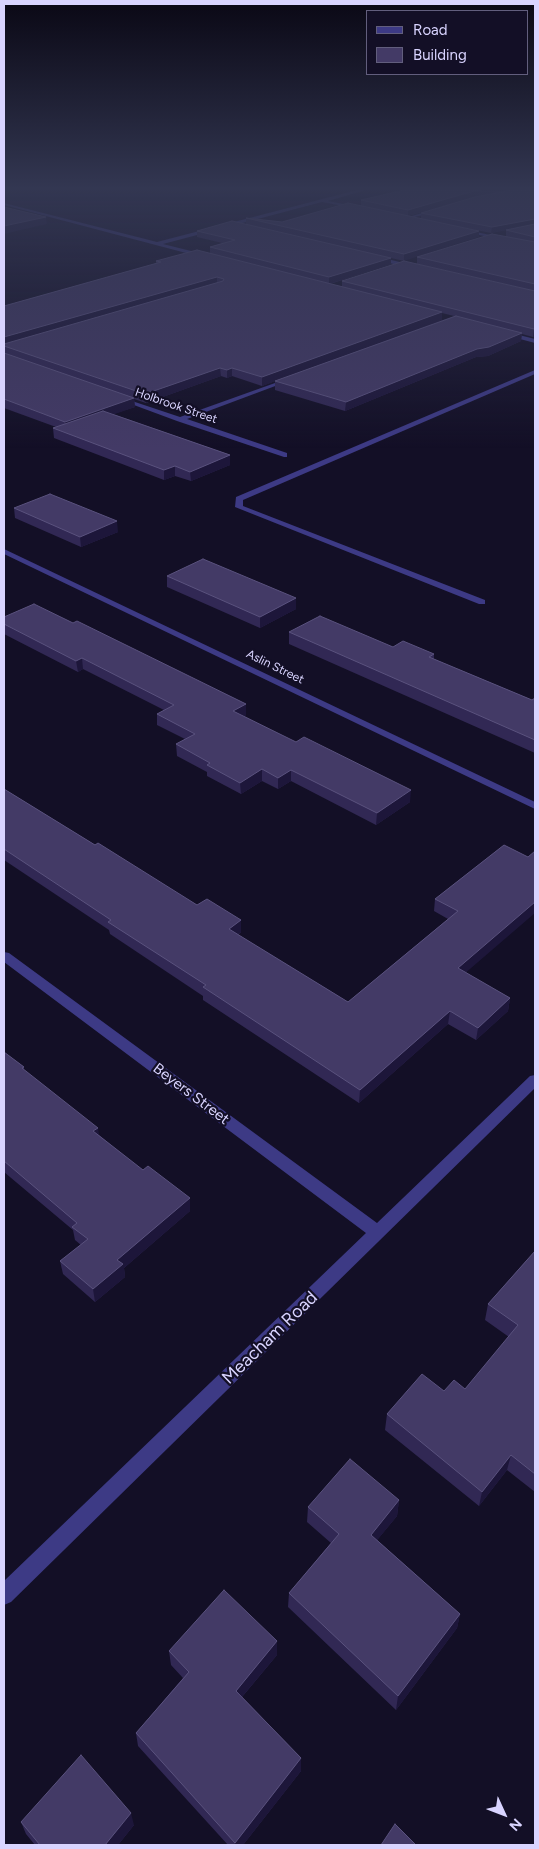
<!DOCTYPE html>
<html>
<head>
<meta charset="utf-8">
<style>
	body { margin:0 }
	#map { position:relative; width:539px; height:1849px; overflow:hidden; background:#130f26; font-family:Figtree,sans-serif }
	canvas { display:block }
	.frame { position:absolute; inset:0; border:5px solid #d9d4ff; pointer-events:none }
	.legend { position:absolute; left:366px; top:10px; width:162px; height:65px; box-sizing:border-box; background:#130f26; border:1px solid #625e7d; margin:0; padding:6px 9px; list-style:none; font-size:15px; color:#d9d4ff }
	.legend li { display:flex; align-items:center; gap:10px; height:25px }
	.legend b { width:25px; border:1px solid #625e7d }
	.north { position:absolute; left:479px; top:1789px; width:50px; height:50px; -webkit-text-stroke:4px #130f26; paint-order:stroke; rotate:133deg; font-size:14px; font-weight:700; line-height:20px; text-align:center; color:#d9d4ff }
	.north::after { content:''; display:block; margin:auto; width:18px; height:22px; background:#d9d4ff; clip-path:polygon(50% 0,100% 100%,50% 72%,0 100%) }
</style>
</head>
<body>
<div id="map">
<canvas width="539" height="1849"></canvas>
<div class="frame"></div>
<ul class="legend">
<li><b style="height:6px;background:#3d3a85"></b>Road</li>
<li><b style="height:14px;background:#433a66"></b>Building</li>
</ul>
<div class="north">N</div>
</div>
<script>
const ctx = document.querySelector('canvas').getContext('2d');
ctx.lineJoin = 'round';
function poly(rows) {
  const path = new Path2D();
  for (const r of rows) {
    path.moveTo(r[0], r[1]);
    for (let i = 2; i < r.length; i += 2) path.lineTo(r[i], r[i + 1]);
  }
  return path;
}
function fill(path, color) {
  ctx.fillStyle = color;
  ctx.fill(path, 'evenodd');
}
function strokePath(path, color, width, dash) {
  ctx.strokeStyle = color;
  ctx.lineWidth = width;
  ctx.lineCap = dash ? 'butt' : 'round';
  ctx.setLineDash(dash || []);
  ctx.stroke(path);
}
function write(font, color, halo, rows, align = 'center') {
  ctx.font = font + ' Figtree,sans-serif';
  ctx.lineWidth = 4.5;
  ctx.setLineDash([]);
  ctx.textBaseline = 'middle';
  ctx.strokeStyle = halo;
  ctx.fillStyle = color;
  for (const [text, x, y, turn = 0] of rows) {
    ctx.save();
    ctx.translate(x, y);
    ctx.rotate((+turn || 0) * Math.PI / 180);
    ctx.textAlign = isNaN(turn) ? turn : align;
    if (halo) ctx.strokeText(text, 0, 0);
    ctx.fillText(text, 0, 0);
    ctx.restore();
  }
}
const minor = poly([
	[357,190,366,190,328,201,359,207,359,209,322,202,163,244,207,255,205,258,4,205,4,203,157,242,357,190],
	[436,209,438,211,407,219,405,218,436,209],
	[463,229,535,245,535,247,461,231,463,229],
	[375,256,416,266,417,267,414,269,373,259,375,256],
	[507,332,535,339,535,343,505,335,507,332],
	[535,370,535,374,243,500,243,506,485,600,485,604,479,604,235,507,236,497,535,370],
	[289,378,294,379,187,419,287,453,287,457,284,457,177,421,115,398,120,397,180,417,289,378],
	[4,549,535,802,535,809,4,554,4,549],
	[4,952,9,953,377,1223,530,1076,535,1075,535,1088,11,1602,4,1605,4,1581,366,1233,4,962,4,952]
]);
const wall = poly([
	[535,190,535,336,533,337,522,334,521,341,488,356,476,357,345,411,275,390,275,381,262,386,232,376,227,378,221,376,146,403,134,399,135,407,113,414,230,455,230,465,191,481,175,476,164,480,54,438,53,428,56,427,4,408,4,306,156,264,156,261,210,253,210,247,222,243,197,237,197,231,246,224,246,218,282,222,361,206,361,200],
	[475,197,421,213,421,219,408,216],
	[431,221,491,233,506,230,506,236,417,257,417,264,522,288,342,281,342,287,330,284,391,264,391,258,404,261],
	[442,313,454,316,305,370,442,320],
	[14,508,118,532,81,547,15,518],
	[167,576,296,598,296,609,260,628,167,587],
	[4,617,73,623,246,704,246,715,244,716,410,802,376,825,291,781,278,789,262,781,241,794,207,776,207,772,177,756,176,744,185,739,157,725,157,714,164,710,83,669,78,672,4,634],
	[289,632,393,647,434,654,434,659,532,700,535,698,535,753,289,644],
	[4,789,95,845,197,905,241,920,241,932,238,935,348,1002,448,919,434,911,435,899,504,845,466,973,510,998,508,1011,476,1040,448,1024,359,1103,203,1000,203,996,110,934,109,930,4,860],
	[4,1052,24,1067,24,1070,99,1135,190,1211,124,1268,125,1277,95,1302,63,1274,60,1261,81,1245,75,1240,73,1230,4,1172],
	[535,1251,535,1492,507,1470,479,1506,385,1430,387,1414,444,1391,465,1389,509,1337,485,1320,488,1304],
	[399,1500,397,1516,377,1540,460,1614,457,1628,396,1710,288,1607,289,1593,331,1543,307,1522,308,1507],
	[277,1641,277,1655,242,1697,301,1758,301,1771,243,1845,228,1845,138,1746,136,1733,183,1678,171,1665,169,1651],
	[21,1822,134,1825,118,1845,35,1845,26,1834]
]);
const shadedWall = poly([
	[481,190,522,190,473,197,408,216,408,210,474,191],
	[46,217,47,224,4,234,4,226],
	[535,219,535,225,491,233,492,227],
	[479,231,479,237,404,261,404,254],
	[391,258,391,264,329,284,329,277],
	[217,277,217,284,4,345,4,337],
	[442,312,442,320,262,386,262,377],
	[534,329,535,329,535,336,533,337],
	[522,333,521,341,488,356,476,357,345,411,346,402,477,349],
	[220,368,221,376,146,403,145,394],
	[232,368,232,376,227,378,227,370],
	[134,398,135,407,66,431,65,422],
	[230,455,230,465,191,481,190,472],
	[175,466,175,476,164,480,164,470],
	[117,521,118,532,81,547,80,537],
	[296,598,296,609,260,628,260,617],
	[82,658,83,669,78,672,76,661],
	[246,704,246,715,234,723,233,711],
	[262,769,262,781,241,794,240,783],
	[291,770,291,781,278,789,278,778],
	[411,790,410,802,376,825,377,813],
	[535,902,535,913,456,981,458,968],
	[241,920,241,932,229,941,229,929],
	[510,998,508,1011,476,1040,478,1028],
	[450,1011,448,1024,359,1103,360,1090],
	[98,1128,100,1140,93,1131],
	[190,1198,190,1211,124,1268,125,1277,95,1302,93,1289,117,1260],
	[511,1455,507,1470,479,1506,482,1492],
	[399,1500,397,1516,369,1550,371,1535],
	[460,1614,457,1628,396,1710,398,1696],
	[277,1641,277,1655,236,1704,236,1691],
	[301,1758,301,1771,243,1845,236,1845,235,1843],
	[131,1813,134,1825,118,1845,105,1845]
]);
const building = poly([
	[404,190,481,190,474,191,408,210,361,200,404,190],
	[512,190,535,190,535,219,492,227,421,213,475,197,512,190],
	[348,203,479,231,404,254,246,218,282,222,348,203],
	[4,207,46,217,4,226,4,207],
	[232,221,391,258,329,277,210,247,235,240,197,231,232,221],
	[535,224,535,237,506,230,535,224],
	[492,234,535,242,535,284,417,257,492,234],
	[197,250,442,312,262,377,232,368,227,370,220,368,145,394,4,346,4,344,223,281,224,279,217,277,4,337,4,306,161,262,156,261,197,250],
	[404,261,535,291,535,329,534,329,342,281,404,261],
	[456,316,522,333,489,347,477,349,346,402,275,381,456,316],
	[4,353,134,398,65,422,4,399,4,353],
	[103,411,230,455,190,472,175,466,164,470,53,428,103,411],
	[50,494,117,521,80,537,14,508,50,494],
	[203,559,296,598,260,617,167,576,203,559],
	[34,604,73,623,77,621,246,704,233,711,296,742,304,737,411,790,377,813,291,770,278,778,262,769,240,783,207,765,210,763,176,744,195,734,157,714,174,705,82,658,76,661,4,624,4,617,34,604],
	[320,616,393,647,403,641,434,654,429,657,532,700,535,698,535,740,289,632,320,616],
	[4,789,95,845,98,843,197,905,207,899,241,920,229,929,348,1002,458,911,435,899,504,845,528,857,535,851,535,902,458,968,510,998,478,1028,450,1011,360,1090,203,987,206,985,108,922,111,920,4,849,4,789],
	[4,1052,24,1067,22,1068,98,1128,93,1131,143,1170,148,1166,190,1198,117,1260,123,1264,93,1289,60,1261,88,1239,72,1227,77,1223,4,1161,4,1052],
	[535,1251,535,1474,511,1455,482,1492,387,1414,422,1374,444,1391,454,1380,465,1389,518,1325,488,1304,535,1251],
	[350,1459,399,1500,371,1535,460,1614,398,1696,289,1593,339,1534,308,1507,350,1459],
	[224,1590,277,1641,236,1691,301,1758,235,1843,136,1733,189,1672,169,1651,224,1590],
	[81,1755,131,1813,105,1845,40,1845,21,1822,81,1755],
	[395,1824,416,1845,381,1845,395,1824]
]);
const farStreetnames = [
	["Holbrook Street",176,406,19],
	["Aslin Street",275,667,26]
];
const streetNames = [
	["Beyers Street",191,1094,37]
];
const nearStreetnames = [
	["Meacham Road",270,1338,-44]
];
fill(minor, '#3d3a85');
fill(wall, '#312854');
fill(shadedWall, '#1d163a');
fill(building, '#433a66');
strokePath(building, '#5a527e', 1);
const sky = ctx.createLinearGradient(0, 0, 0, 449);
sky.addColorStop(0, '#0a0815');
sky.addColorStop(0.42, '#333752');
sky.addColorStop(1, '#33375200');
ctx.fillStyle = sky;
ctx.fillRect(0, 0, 539, 449);
write('12px', '#d9d4ff', '#130f26', farStreetnames);
write('15px', '#d9d4ff', '#130f26', streetNames);
write('18px', '#d9d4ff', '#130f26', nearStreetnames);
</script>
</body>
</html>
